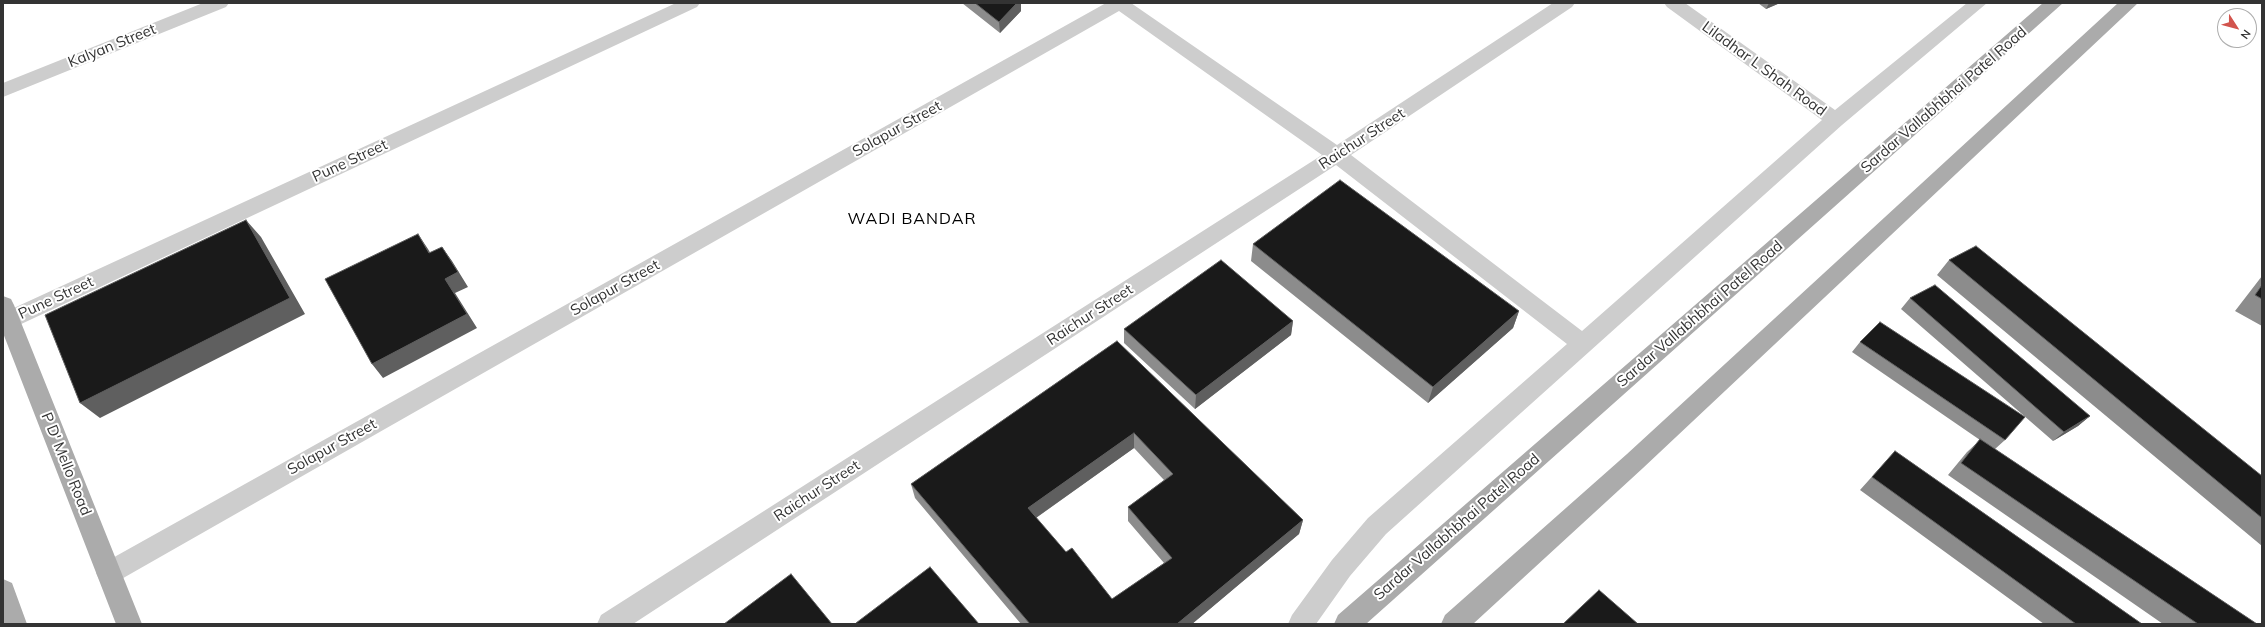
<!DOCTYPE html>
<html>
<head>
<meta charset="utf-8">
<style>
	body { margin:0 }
	#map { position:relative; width:2265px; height:627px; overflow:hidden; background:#fff; font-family:Mulish,sans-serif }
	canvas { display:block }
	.frame { position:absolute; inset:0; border:4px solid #333; pointer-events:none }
	.north { position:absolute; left:2217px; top:8px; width:40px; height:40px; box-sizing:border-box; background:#fff; border:1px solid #adadad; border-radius:50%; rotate:126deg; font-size:11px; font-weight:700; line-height:16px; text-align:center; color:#333 }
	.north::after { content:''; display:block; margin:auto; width:14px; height:18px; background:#d2544d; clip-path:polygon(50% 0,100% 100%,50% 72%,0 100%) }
</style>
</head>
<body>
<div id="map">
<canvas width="2265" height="627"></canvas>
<div class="frame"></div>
<div class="north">N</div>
</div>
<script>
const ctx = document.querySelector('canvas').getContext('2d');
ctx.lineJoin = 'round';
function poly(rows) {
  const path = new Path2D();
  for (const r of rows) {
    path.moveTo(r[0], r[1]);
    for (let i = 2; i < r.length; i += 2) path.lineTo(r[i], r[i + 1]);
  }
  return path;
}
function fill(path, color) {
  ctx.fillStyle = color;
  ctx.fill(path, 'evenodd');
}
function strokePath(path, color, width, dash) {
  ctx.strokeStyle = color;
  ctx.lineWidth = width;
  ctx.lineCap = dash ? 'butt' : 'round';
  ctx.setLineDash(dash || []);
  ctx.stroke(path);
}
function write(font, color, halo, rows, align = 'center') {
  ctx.font = font + ' Mulish,sans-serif';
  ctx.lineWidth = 4;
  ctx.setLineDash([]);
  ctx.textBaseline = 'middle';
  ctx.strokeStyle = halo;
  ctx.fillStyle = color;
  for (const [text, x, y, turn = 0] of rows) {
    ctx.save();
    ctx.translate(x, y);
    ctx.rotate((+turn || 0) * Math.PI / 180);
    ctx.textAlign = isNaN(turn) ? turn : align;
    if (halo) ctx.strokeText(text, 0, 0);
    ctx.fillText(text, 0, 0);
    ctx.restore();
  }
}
const minor = poly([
	[203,3,229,3,226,7,3,97,3,83,203,3],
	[676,3,700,3,697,7,17,326,9,329,3,327,3,313,676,3],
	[1106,3,1131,3,1337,145,1553,3,1575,3,1572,7,1351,155,1582,331,1822,120,1667,7,1664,3,1685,3,1835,110,1967,3,1987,3,1842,125,1386,534,1350,576,1316,624,1288,624,1292,615,1332,560,1368,518,1567,344,1336,165,633,624,597,624,601,615,1322,155,1119,11,118,581,109,585,100,581,96,573,100,565,1106,3]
]);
const major = poly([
	[2043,3,2063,3,1366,624,1334,624,1338,615,2043,3],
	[2118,3,2138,3,1643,468,1473,624,1441,624,1445,615,1627,454,2118,3],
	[3,296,11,299,14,305,142,624,116,624,3,333,3,296],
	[3,579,12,583,27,624,3,624,3,579]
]);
const wall = poly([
	[962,3,1021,3,1021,11,1000,33],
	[1758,3,1780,3,1766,9],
	[1253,244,1519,311,1513,328,1428,403,1251,261],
	[1949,260,2262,476,2262,546,1937,275],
	[2262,276,2262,326,2235,311],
	[1910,298,2090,416,2078,426,2053,441,1901,309],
	[1293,321,1291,335,1195,409,1124,343,1124,329],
	[1117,341,1303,520,1299,534,1192,624,1021,624,915,498,911,484],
	[1134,448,1164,480,1128,507,1128,521,1164,563,1112,599,1066,552,1036,518],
	[1860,342,2005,440,1995,449,2257,624,2163,624,1948,475,1967,452,1980,440,1852,352],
	[1895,451,2142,624,2044,624,1860,490]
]);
const shadedWall = poly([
	[1017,3,1021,3,1021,11,1000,33,999,22],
	[1769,3,1780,3,1766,9],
	[246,220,261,237,305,314,100,418,80,403],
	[418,234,428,249,439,268,429,253],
	[442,247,452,261,468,287,455,293,477,328,383,378,372,364,445,279],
	[1519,311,1513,328,1428,403,1433,387],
	[1293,321,1291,335,1195,409,1196,395],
	[2090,416,2078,426,2053,441,2064,432],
	[1134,433,1134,448,1030,522,1028,508],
	[1303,520,1299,534,1192,624,1177,624]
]);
const building = poly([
	[975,3,1017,3,999,22,975,3],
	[1340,180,1519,311,1433,387,1253,244,1340,180],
	[246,220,290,298,80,403,45,315,246,220],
	[418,234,429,253,442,247,458,272,445,279,467,314,372,364,325,279,418,234],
	[1976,246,2262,476,2262,518,1949,260,1976,246],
	[1221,260,1293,321,1196,395,1124,329,1221,260],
	[1935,285,2090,416,2064,432,1910,298,1935,285],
	[2262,285,2262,299,2255,295,2262,285],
	[1880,322,2025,417,2005,440,1860,342,1880,322],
	[1117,341,1303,520,1177,624,1030,624,911,484,1117,341],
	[1134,433,1173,474,1128,507,1172,558,1112,599,1072,548,1066,552,1028,508,1134,433],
	[1980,439,2257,624,2198,624,1961,463,1980,439],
	[1895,451,2142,624,2076,624,1872,477,1895,451],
	[930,567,979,624,856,624,856,623,930,567],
	[791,574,832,624,724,624,791,574],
	[1599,590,1638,624,1563,624,1599,590]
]);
const streetNames = [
	["Kalyan Street",112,46,-22],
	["Liladhar L Shah Road",1764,69,36],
	["Sardar Vallabhbhai Patel Road",1944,100,-41],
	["Solapur Street",897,129,-29],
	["Raichur Street",1362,139,-33],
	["Pune Street",350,161,-25],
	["Solapur Street",615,288,-29],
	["Pune Street",56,298,-25],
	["Sardar Vallabhbhai Patel Road",1700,314,-41],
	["Raichur Street",1090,315,-33],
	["Solapur Street",332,447,-29],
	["P D' Mello Road",66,464,68],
	["Raichur Street",817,491,-33],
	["Sardar Vallabhbhai Patel Road",1457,527,-41]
];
const neighbourhoodNames = [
	["WADI BANDAR",912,219]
];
fill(minor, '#cdcdcd');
fill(major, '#ababab');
fill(wall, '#8c8c8c');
fill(shadedWall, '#5f5f5f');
fill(building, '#1a1a1a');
strokePath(building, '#5f5f5f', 1);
write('15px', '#333', '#fff', streetNames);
ctx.letterSpacing = '1px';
write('16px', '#000', '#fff', neighbourhoodNames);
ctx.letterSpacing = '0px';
</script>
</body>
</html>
